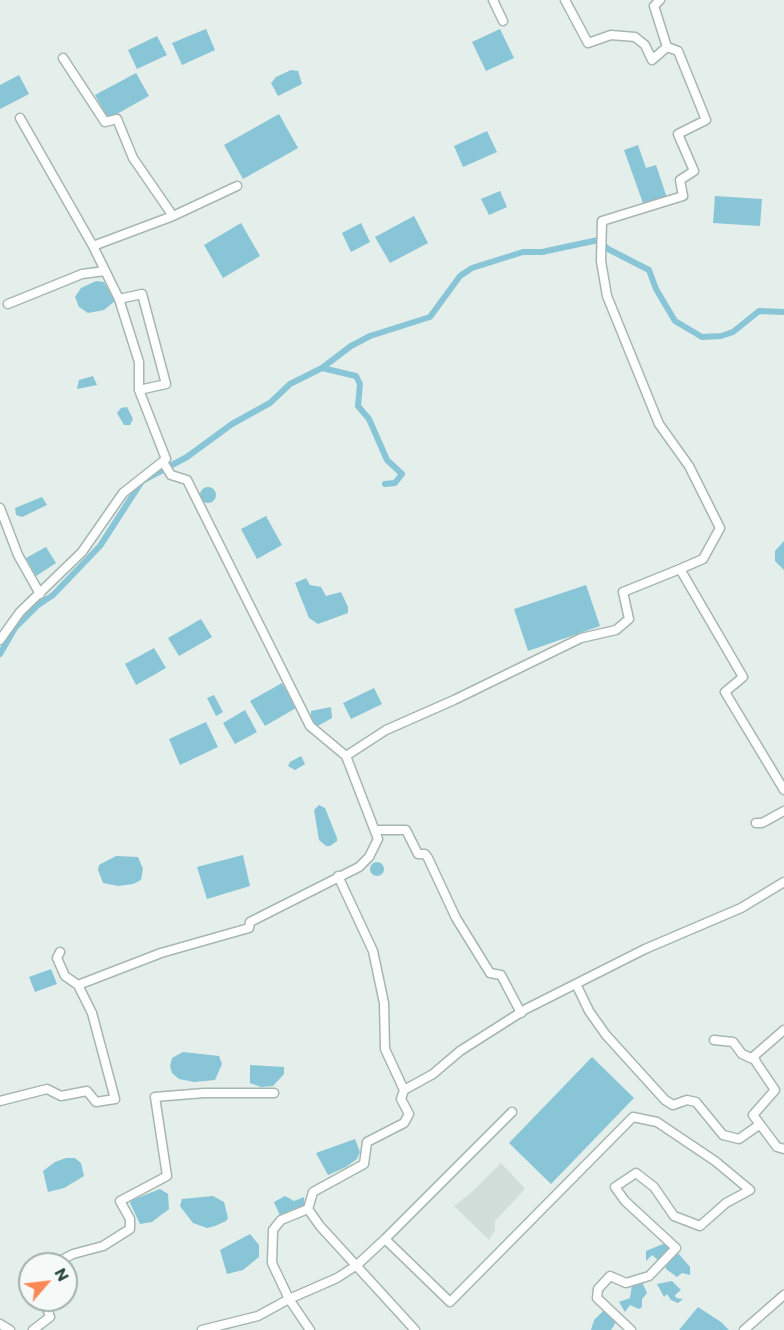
<!DOCTYPE html>
<html>
<head>
<meta charset="utf-8">
<style>
	body { margin:0 }
	#map { position:relative; width:784px; height:1330px; overflow:hidden; background:#e4eeea; font-family:Commissioner,sans-serif }
	canvas { display:block }
	.north { position:absolute; left:18px; top:1252px; width:60px; height:60px; box-sizing:border-box; background:#f5faf8; border:2px solid #a1b0ac; border-radius:50%; rotate:62deg; font-size:16px; font-weight:700; line-height:24px; text-align:center; color:#22423b }
	.north::after { content:''; display:block; margin:auto; width:21px; height:27px; background:#fc8955; clip-path:polygon(50% 0,100% 100%,50% 72%,0 100%) }
</style>
</head>
<body>
<div id="map">
<canvas width="784" height="1330"></canvas>
<div class="north">N</div>
</div>
<script>
const ctx = document.querySelector('canvas').getContext('2d');
ctx.lineJoin = 'round';
function fill(path, color) {
  ctx.fillStyle = color;
  ctx.fill(path, 'evenodd');
}
function poly(rows) {
  const path = new Path2D();
  for (const r of rows) {
    if (r.length === 3) {
      path.moveTo(r[0] + r[2], r[1]);
      path.arc(r[0], r[1], r[2], 0, 2 * Math.PI);
      continue;
    }
    path.moveTo(r[0], r[1]);
    for (let i = 2; i < r.length; i += 2) path.lineTo(r[i], r[i + 1]);
  }
  return path;
}
function strokePath(path, color, width, dash) {
  ctx.strokeStyle = color;
  ctx.lineWidth = width;
  ctx.lineCap = dash ? 'butt' : 'round';
  ctx.setLineDash(dash || []);
  ctx.stroke(path);
}
const built = poly([
	[501,1163,525,1189,495,1221,495,1230,489,1240,454,1206,473,1191]
]);
const water = poly([
	[206,29,215,50,182,65,172,43],
	[500,29,514,58,486,71,472,42],
	[157,36,167,55,137,69,128,50],
	[291,70,298,71,302,84,278,96,271,83,276,77],
	[136,73,149,96,108,119,95,95],
	[19,75,29,94,0,109,0,85],
	[279,114,298,148,243,179,224,145],
	[487,131,497,152,463,167,454,146],
	[638,145,646,168,656,165,667,198,644,206,624,150],
	[500,191,507,207,489,215,481,199],
	[715,196,762,199,760,226,713,223],
	[414,216,428,243,390,263,375,237],
	[241,223,260,256,223,278,204,245],
	[361,223,370,242,351,252,342,233],
	[96,281,104,282,115,301,104,310,88,313,79,307,75,297,81,288],
	[93,376,97,385,77,389,79,380],
	[127,407,133,419,130,425,124,425,117,413,121,408],
	[208,495,8],
	[42,497,47,505,22,517,16,515,15,508],
	[266,516,282,545,257,559,241,529],
	[784,541,784,570,775,561,775,551],
	[46,547,56,563,36,576,26,558],
	[306,578,310,585,321,587,326,596,341,592,348,607,348,613,318,624,309,618,295,583],
	[586,585,600,626,528,651,514,609],
	[201,619,212,637,179,656,168,638],
	[154,648,166,668,136,685,125,664],
	[282,683,296,708,265,726,250,701],
	[374,688,382,704,351,719,343,703],
	[214,695,223,712,216,716,207,698],
	[331,707,332,718,316,727,311,720,311,711],
	[245,710,257,732,235,744,223,723],
	[206,722,218,747,180,765,169,739],
	[301,756,305,764,295,770,288,766,290,762],
	[319,805,325,808,337,838,337,841,330,846,326,846,319,840,314,810],
	[243,855,250,886,207,899,197,867],
	[116,856,138,857,143,869,141,880,133,884,118,886,103,883,98,870,99,865],
	[377,869,7],
	[51,969,57,984,35,992,29,977],
	[183,1052,219,1056,222,1064,215,1080,194,1082,179,1079,172,1073,170,1066,172,1058],
	[592,1057,634,1098,551,1184,509,1143],
	[250,1065,284,1067,284,1074,273,1086,261,1087,250,1083],
	[355,1139,360,1152,357,1159,346,1167,328,1175,316,1153],
	[66,1158,75,1158,81,1163,84,1176,64,1188,48,1192,43,1171,55,1162],
	[160,1189,168,1194,169,1209,152,1222,140,1224,130,1203,132,1200],
	[213,1196,224,1202,228,1218,226,1221,215,1226,207,1228,193,1223,180,1206,182,1199],
	[285,1196,294,1201,304,1197,305,1207,281,1218,274,1202],
	[250,1234,259,1245,259,1257,243,1270,227,1274,220,1250],
	[663,1244,668,1245,671,1250,661,1263,652,1255,646,1261,646,1251],
	[678,1253,690,1267,690,1275,682,1273,677,1277,666,1269,665,1264],
	[672,1281,681,1290,675,1295,676,1298,683,1299,678,1303,671,1300,667,1294,664,1297,657,1284],
	[642,1282,647,1293,642,1299,642,1307,639,1309,630,1305,625,1312,619,1302,630,1298,632,1285],
	[698,1307,721,1322,729,1330,679,1330],
	[604,1310,616,1322,613,1327,611,1330,591,1330,594,1320]
]);
const canal = poly([
	[322,368,356,376,360,384,358,406,369,419,387,460,402,474,395,483,385,484],
	[0,654,15,628,38,605,53,595,100,546,142,481,187,457,232,424,270,403,290,384,322,368,351,346,370,336,430,317,460,276,472,268,523,252,542,252,598,240,608,249,649,270,656,289,675,321,702,337,721,336,733,332,759,311,784,312]
]);
const minor = poly([
	[493,0,503,21],
	[565,0,588,43,611,35,635,37,645,45,652,60,667,47],
	[660,0,654,6,667,47,678,51,706,120,678,134,694,171,680,180,683,196,602,221,601,261,607,296,659,424,689,466,720,528,703,559,680,569,743,677,725,692,784,790],
	[63,58,105,122,117,119,133,158,173,216,237,186],
	[20,118,93,246],
	[119,299,139,362,139,390],
	[8,304,82,274,105,271],
	[163,462,171,475,187,480,310,726,346,756],
	[0,508,18,555,40,594],
	[0,640,20,612,82,552,123,493,166,459,139,390,166,384,142,294,119,299,93,246,173,216],
	[756,823,762,823,784,811],
	[376,830,406,830,418,854,425,854,428,858,456,918,490,973,501,975,521,1013],
	[338,876,373,951,384,1003,385,1049,404,1090],
	[576,984,589,1011,606,1035,665,1100,673,1105,687,1100,696,1102,723,1135,739,1139,759,1125],
	[78,985,161,953,249,928,250,922,359,867,369,857,378,839,346,756,386,730,454,700,581,638,616,630,629,619,623,592,680,569],
	[784,1030,754,1056,756,1062,775,1090,753,1115,777,1147,784,1149],
	[714,1040,733,1042,742,1054,753,1059],
	[0,1101,47,1089,61,1096,87,1091,96,1102,115,1099,92,1013,78,985,65,976,57,958,60,952],
	[308,1209,320,1226,415,1330],
	[385,1239,512,1112],
	[54,1264,73,1254,103,1246,130,1229,130,1219,120,1201,167,1176,155,1097,204,1093,274,1093],
	[0,1324,10,1330],
	[33,1330,50,1317,44,1300],
	[202,1330,258,1316,289,1299,337,1278,357,1265,385,1239,450,1302,633,1117,657,1122,715,1161,750,1190,726,1203,700,1226,674,1216,654,1187,636,1173,615,1187,625,1201,676,1248,649,1276,626,1283,610,1276,598,1289,597,1298,631,1330],
	[310,1330,289,1299,272,1263,273,1230,281,1220,308,1209,313,1192,364,1164,367,1142,404,1123,409,1114,401,1099,404,1090,433,1074,460,1051,526,1009,645,949,741,908,784,882],
	[744,1330,784,1295]
]);
fill(built, '#d2deda');
fill(water, '#88c5d7');
strokePath(canal, '#88c5d7', 6);
strokePath(minor, '#a6b7b2', 11);
strokePath(minor, '#fff', 8);
</script>
</body>
</html>
